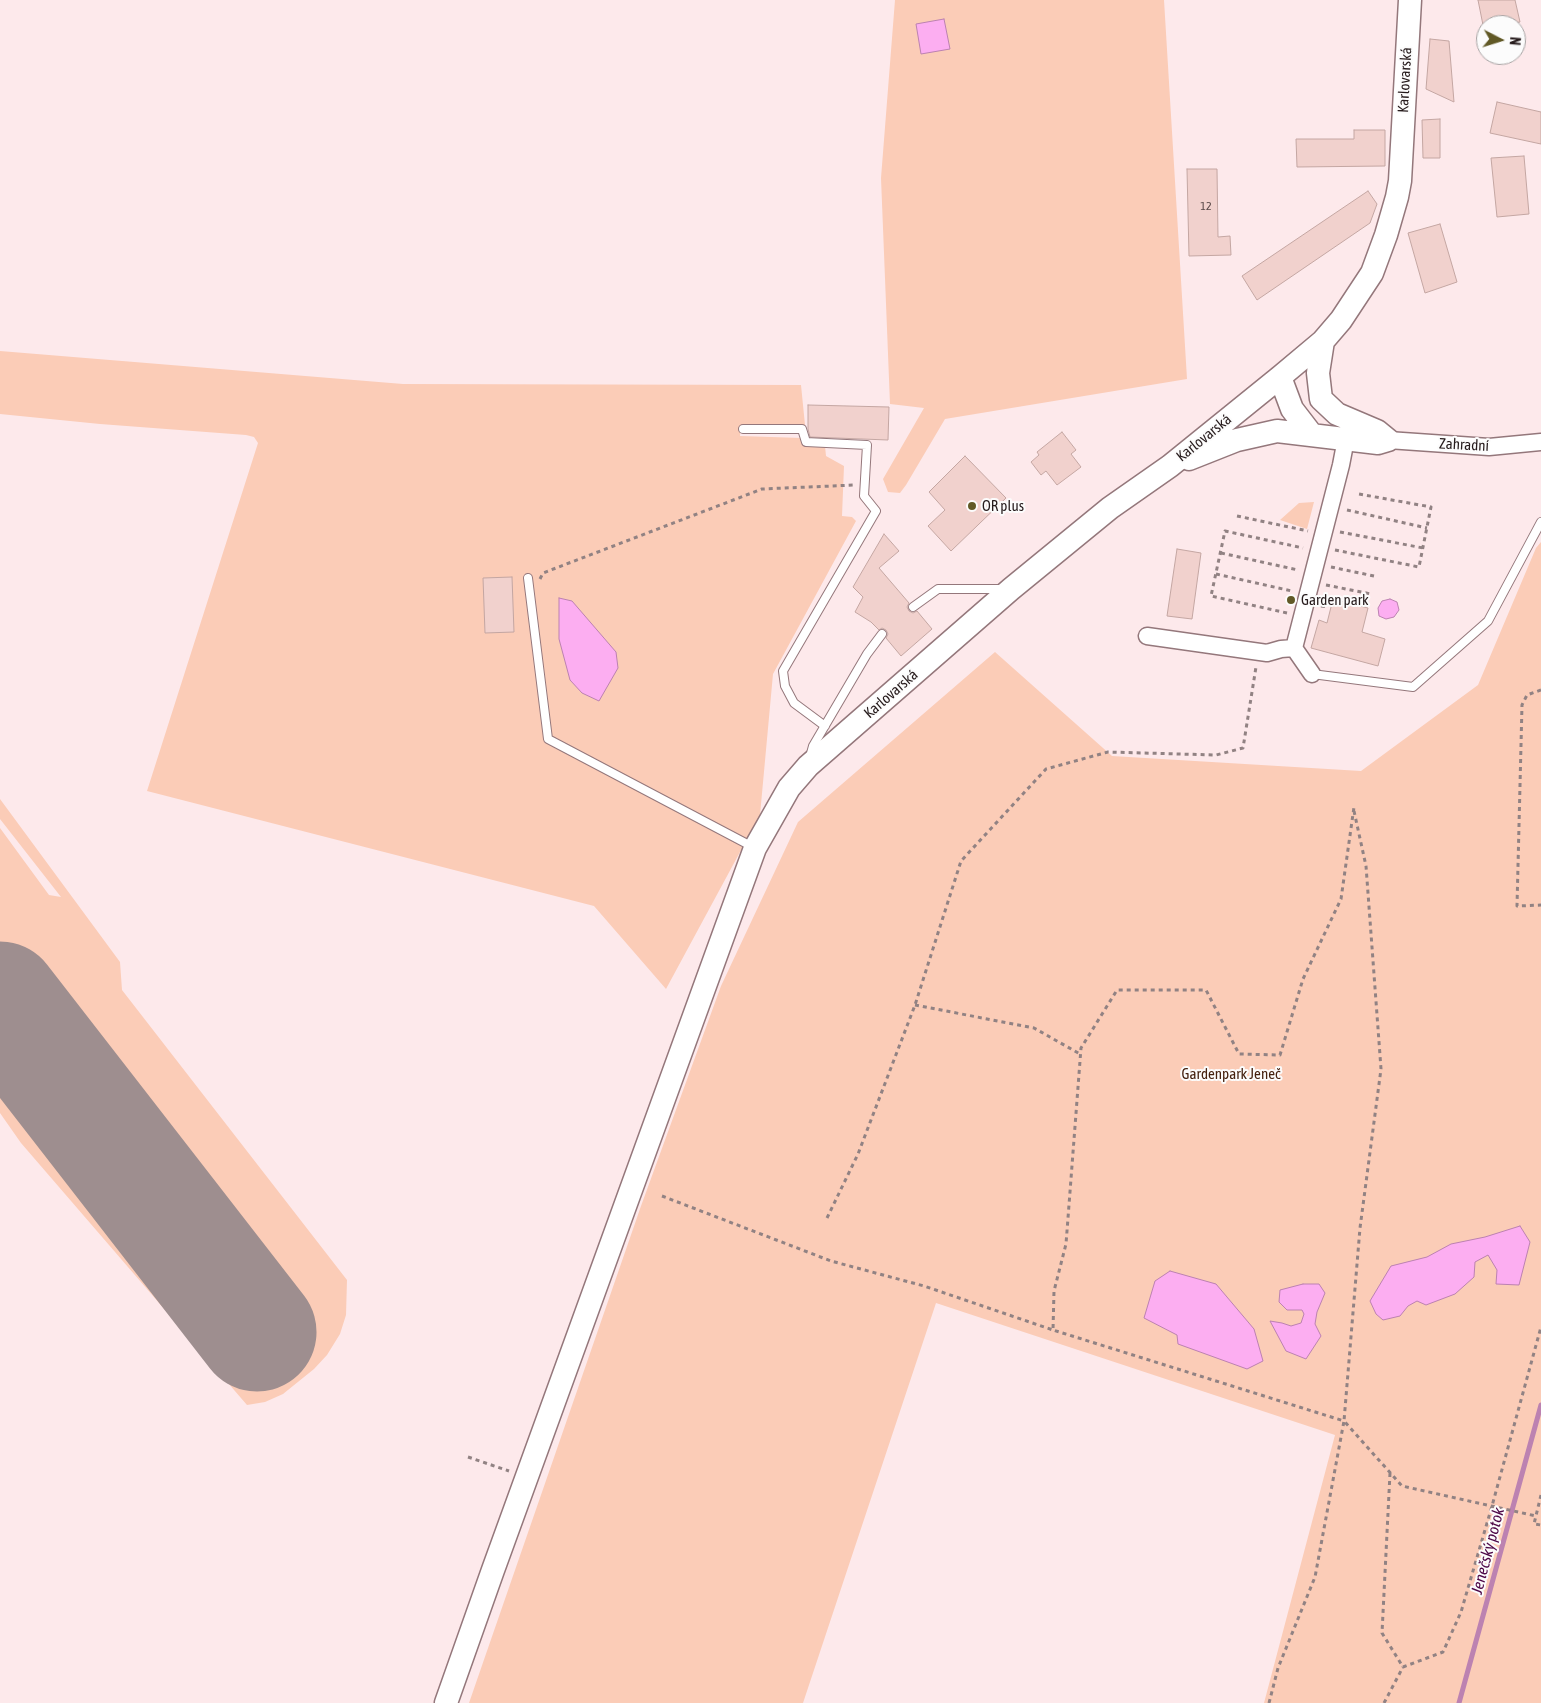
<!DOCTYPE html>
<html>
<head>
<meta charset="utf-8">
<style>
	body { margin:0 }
	#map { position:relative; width:1541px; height:1703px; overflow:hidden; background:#fde9eb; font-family:"Asap Condensed",sans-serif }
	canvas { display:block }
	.north { position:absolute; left:1476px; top:15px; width:50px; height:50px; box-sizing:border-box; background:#fcfcfc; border:1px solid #a6a2a2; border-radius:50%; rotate:95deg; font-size:14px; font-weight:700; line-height:20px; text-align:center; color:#261b1c }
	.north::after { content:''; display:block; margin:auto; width:18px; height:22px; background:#615926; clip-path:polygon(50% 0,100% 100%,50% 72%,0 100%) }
</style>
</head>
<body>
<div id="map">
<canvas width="1541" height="1703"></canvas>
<div class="north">N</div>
</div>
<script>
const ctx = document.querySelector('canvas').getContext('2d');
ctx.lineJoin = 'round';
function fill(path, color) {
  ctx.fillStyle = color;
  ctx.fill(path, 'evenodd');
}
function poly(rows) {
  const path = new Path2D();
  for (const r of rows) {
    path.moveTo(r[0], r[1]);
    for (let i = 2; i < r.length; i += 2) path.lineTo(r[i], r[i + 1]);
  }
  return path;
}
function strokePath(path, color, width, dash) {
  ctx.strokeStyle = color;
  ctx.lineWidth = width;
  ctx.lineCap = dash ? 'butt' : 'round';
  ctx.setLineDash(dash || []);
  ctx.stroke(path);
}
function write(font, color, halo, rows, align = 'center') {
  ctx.font = font + ' "Asap Condensed",sans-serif';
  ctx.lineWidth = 4;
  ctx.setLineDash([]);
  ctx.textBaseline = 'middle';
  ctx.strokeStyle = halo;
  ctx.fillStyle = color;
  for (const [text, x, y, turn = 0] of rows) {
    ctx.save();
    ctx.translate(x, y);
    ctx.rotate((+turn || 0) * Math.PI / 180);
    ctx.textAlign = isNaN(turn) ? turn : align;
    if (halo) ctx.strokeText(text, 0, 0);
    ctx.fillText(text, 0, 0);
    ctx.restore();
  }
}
const green = poly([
	[895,0,1164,0,1187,379,945,419,906,485,900,493,888,492,883,479,924,408,890,404,881,178],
	[0,351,403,384,801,385,805,425,741,426,740,436,802,438,825,446,826,456,844,466,842,516,852,517,856,521,773,674,760,815,666,989,594,906,147,791,258,443,254,437,246,435,100,424,0,414],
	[1314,502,1307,529,1280,520,1299,503],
	[1541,542,1541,1703,1264,1703,1335,1435,936,1303,803,1703,469,1703,641,1206,721,986,798,822,995,652,1112,756,1361,771,1478,685,1536,548],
	[0,799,120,962,122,990,347,1280,346,1315,340,1334,327,1355,314,1369,283,1394,265,1402,247,1405,21,1143,0,1113,0,828,49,895,61,897,0,819]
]);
const water = poly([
	[944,19,950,49,921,54,916,24,944,19],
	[559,598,572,601,616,652,618,668,599,701,582,693,570,680,559,639,559,598],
	[1390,599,1397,602,1399,610,1394,617,1386,619,1379,616,1378,608,1382,601,1390,599],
	[1520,1226,1530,1242,1519,1285,1496,1284,1497,1270,1488,1255,1475,1262,1474,1277,1455,1294,1426,1305,1417,1301,1408,1306,1400,1316,1383,1320,1376,1314,1370,1301,1391,1266,1427,1257,1451,1244,1485,1237,1520,1226],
	[1170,1271,1216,1284,1254,1329,1263,1361,1247,1369,1178,1344,1177,1335,1144,1318,1155,1281,1170,1271],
	[1303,1284,1319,1284,1325,1293,1317,1312,1315,1324,1321,1336,1306,1359,1286,1351,1270,1321,1282,1323,1291,1326,1301,1323,1304,1314,1302,1310,1287,1310,1279,1302,1280,1290,1303,1284]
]);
const stream = poly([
	[1459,1703,1541,1405]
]);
const runway = poly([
	[0,1001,257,1332]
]);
const building = poly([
	[1478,0,1515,0,1520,22,1503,25,1483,25,1478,0],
	[1430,39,1449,41,1454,102,1426,89,1430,39],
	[1497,102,1541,112,1541,144,1490,133,1497,102],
	[1440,119,1440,158,1423,158,1422,120,1440,119],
	[1354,130,1385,130,1385,166,1297,167,1296,139,1354,139,1354,130],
	[1524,156,1529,214,1497,217,1491,158,1524,156],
	[1187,169,1217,169,1218,237,1230,236,1231,255,1189,256,1187,169],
	[1368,191,1377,204,1370,223,1257,300,1242,276,1368,191],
	[1440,224,1457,282,1425,293,1408,233,1440,224],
	[808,405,889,407,888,440,810,437,808,429,808,405],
	[1062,432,1076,450,1071,454,1081,467,1057,485,1046,471,1041,475,1031,462,1039,455,1037,452,1062,432],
	[965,456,1006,498,951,551,928,526,945,510,929,492,965,456],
	[884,534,899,551,879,568,909,603,907,607,909,611,913,613,917,611,932,629,901,656,886,638,888,634,886,630,882,628,879,630,871,622,855,612,863,597,853,587,884,534],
	[1177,549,1201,553,1192,619,1167,616,1177,549],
	[512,577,514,632,485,633,483,578,512,577],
	[1333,599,1368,608,1362,632,1385,639,1378,666,1311,648,1319,620,1327,623,1333,599]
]);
const path = poly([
	[1347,510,1427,528],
	[1237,516,1308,531],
	[1340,532,1423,548],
	[1335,550,1419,567,1431,507,1359,494],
	[1221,553,1298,570],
	[1331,567,1374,576],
	[1216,574,1292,591],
	[540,579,543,573,762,489,855,485],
	[1326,585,1371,594],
	[1321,606,1328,607],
	[1287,613,1211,596,1225,531,1303,548],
	[1541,690,1527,695,1522,705,1517,906,1541,905],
	[1354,811,1366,866,1381,1069,1360,1228,1344,1421,1402,1486,1536,1516],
	[915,1005,1034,1028,1080,1054],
	[662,1196,831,1261,924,1286,1053,1330],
	[827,1218,858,1154,915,1005,961,861,1046,769,1108,752,1216,755,1243,748,1256,667],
	[468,1457,509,1471],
	[1390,1473,1382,1633,1403,1667,1443,1652,1461,1612,1492,1506,1541,1327],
	[1541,1495,1534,1524,1541,1525],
	[1269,1703,1278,1668,1315,1577,1344,1421,1053,1330,1054,1291,1066,1244,1081,1048,1117,990,1206,990,1239,1054,1280,1055,1303,979,1341,899,1354,807],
	[1384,1703,1403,1667]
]);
const service = poly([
	[743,429,802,429,806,442,867,445,864,496,876,511,783,671,785,686,794,703,825,726],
	[528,578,548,739,753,847],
	[913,607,938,589,1004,589],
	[1312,674,1413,687,1488,621,1541,522],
	[810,757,813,746,867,654,882,634]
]);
const minor = poly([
	[1388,440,1489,447,1541,442],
	[1147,636,1267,653,1281,649,1294,648],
	[1312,674,1294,648,1341,465,1346,439]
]);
const secondary = poly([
	[1323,341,1318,373,1321,399,1337,414,1377,431,1388,440],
	[1280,377,1292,409,1312,435],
	[1189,459,1237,440,1277,431,1378,443,1388,440],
	[446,1703,493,1570,755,848,789,788,808,766,1011,589,1110,508,1170,466,1280,377,1323,341,1341,320,1372,273,1386,235,1397,197,1400,181,1410,0]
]);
const markers = [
	[972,506,5,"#615926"],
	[1291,600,5,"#615926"]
];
const numberNames = [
	["12",1206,206]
];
const streetNames = [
	["Karlovarská",1405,80,-87],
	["Karlovarská",1204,438,-39],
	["Zahradní",1464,445,3],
	["Karlovarská",891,694,-41]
];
const poiNames = [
	["OR plus",982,506],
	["Garden park",1301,600]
];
const parkNames = [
	["Gardenpark Jeneč",1231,1074]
];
const waterNames = [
	["Jenečský potok",1488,1551,-75]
];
fill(green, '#fbccb7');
fill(water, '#fcaef1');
strokePath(water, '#bc82b1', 1);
strokePath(stream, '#bc82b1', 5);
strokePath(runway, '#9e8e8f', 119);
fill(building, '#f1d1cd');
strokePath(building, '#c4a6a2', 1);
strokePath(service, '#94777b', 10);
strokePath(minor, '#94777b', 19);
strokePath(secondary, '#94777b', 25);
strokePath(path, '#918283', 3, [4, 4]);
strokePath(service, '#fff', 8);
strokePath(minor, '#fff', 16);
strokePath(secondary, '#fff', 22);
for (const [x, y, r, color] of markers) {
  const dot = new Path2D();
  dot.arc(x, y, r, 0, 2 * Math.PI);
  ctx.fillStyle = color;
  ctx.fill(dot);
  strokePath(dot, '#fcfcfc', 2);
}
write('12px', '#594848', null, numberNames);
write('15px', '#261b1c', '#fcfcfc', streetNames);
write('15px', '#261b1c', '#fcfcfc', poiNames, 'left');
write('15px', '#45210f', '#fcfcfc', parkNames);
write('italic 16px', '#4d0747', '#fcfcfc', waterNames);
</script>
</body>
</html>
